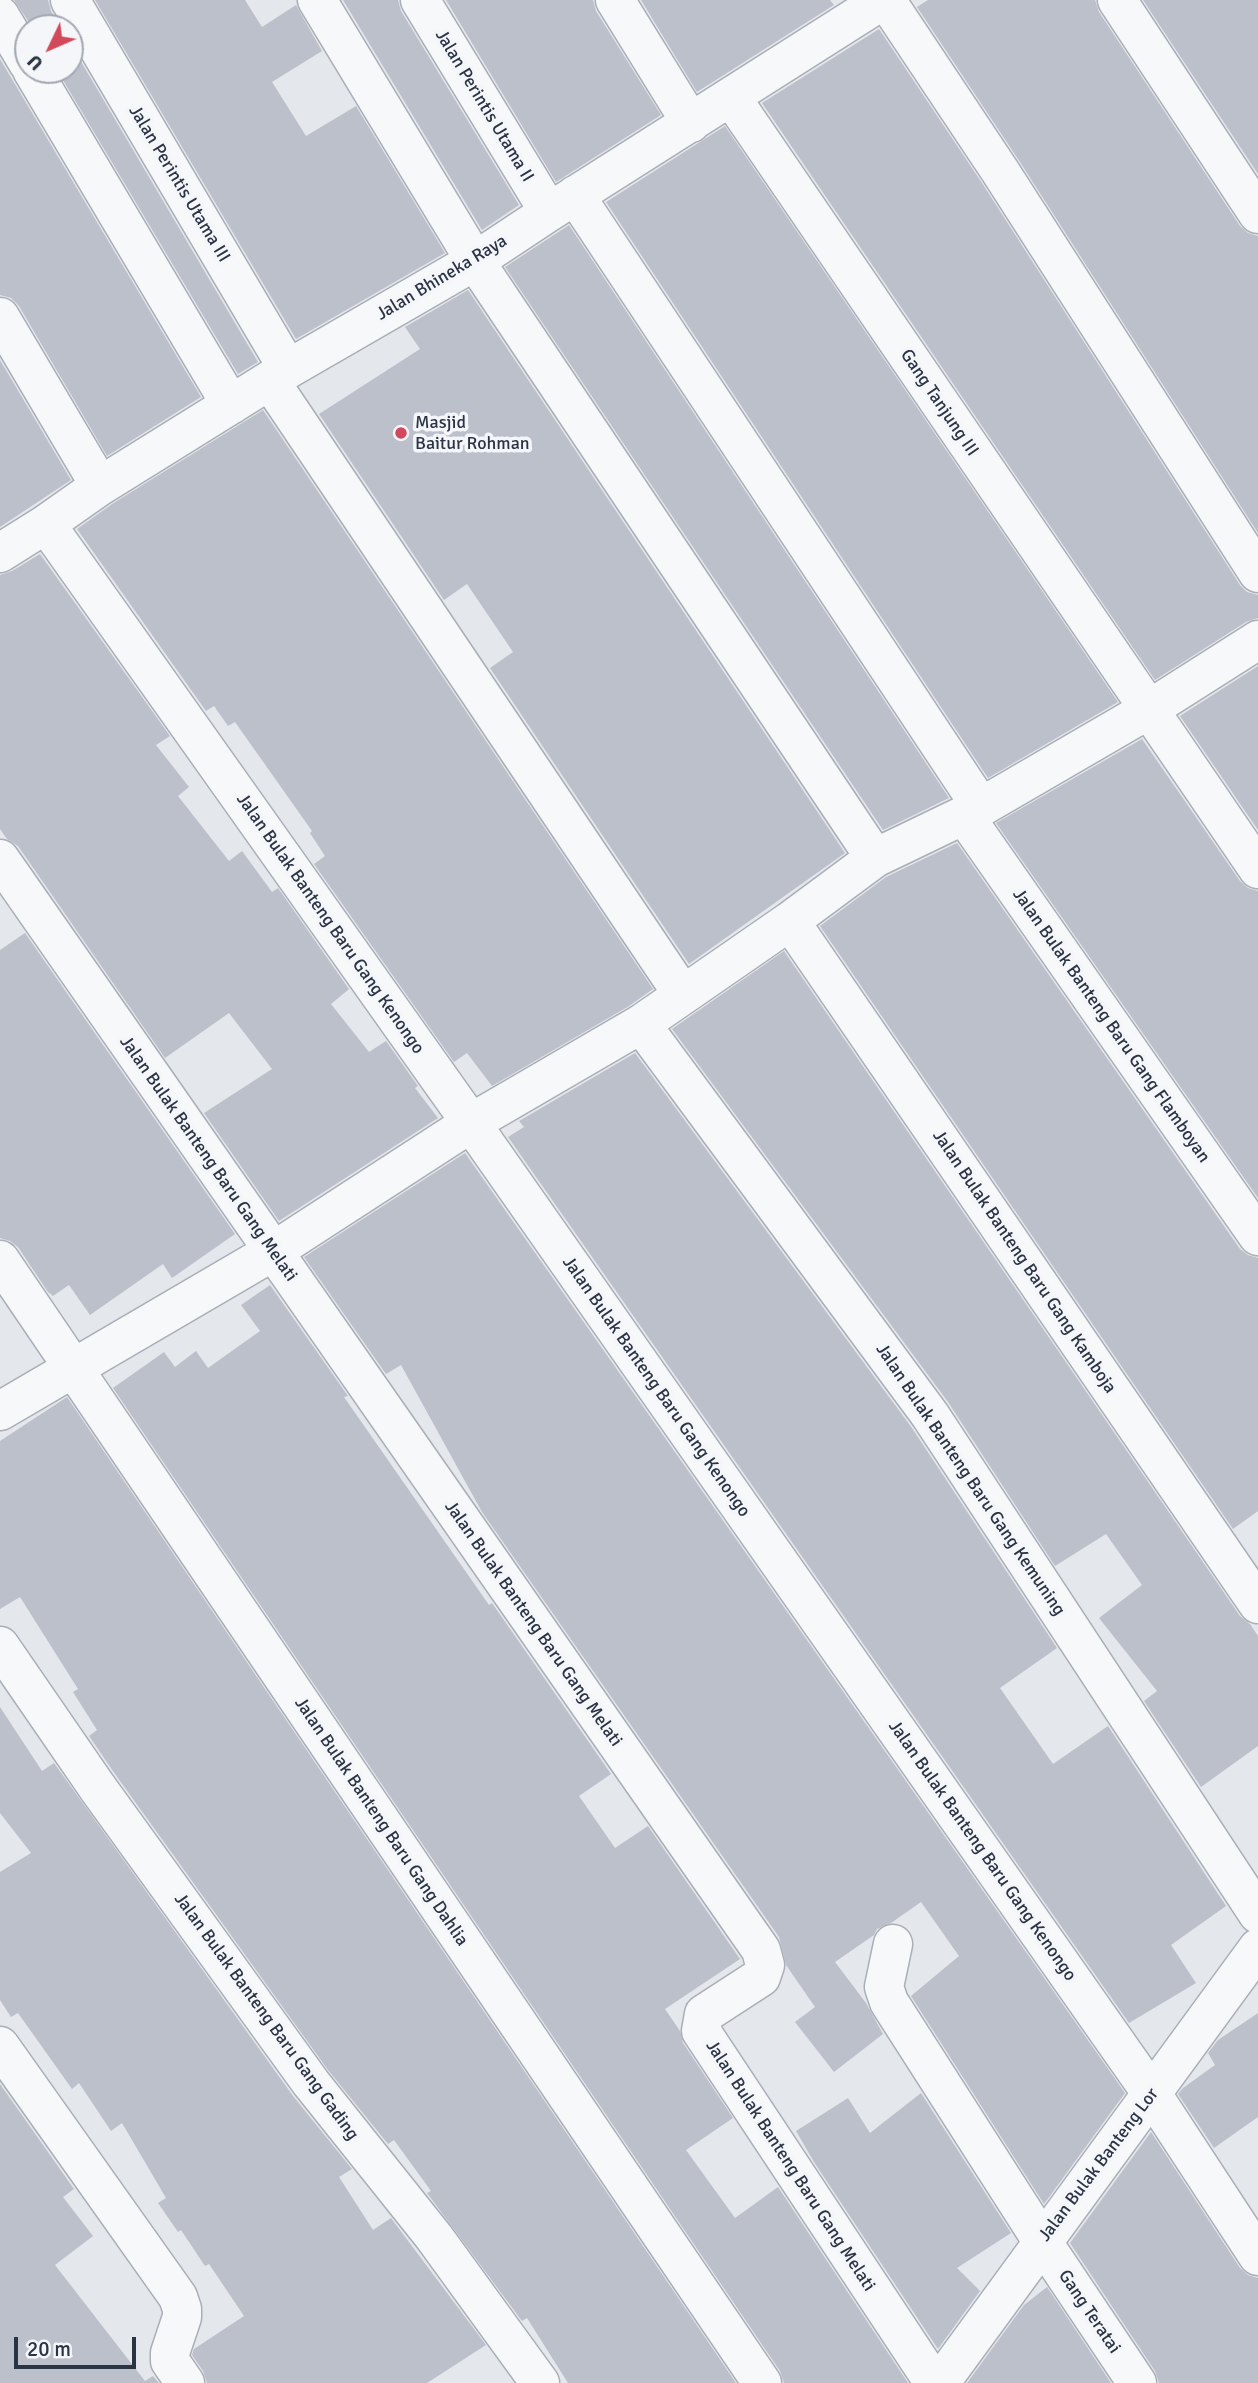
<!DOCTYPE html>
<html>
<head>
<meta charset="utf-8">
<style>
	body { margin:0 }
	#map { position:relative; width:1258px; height:2383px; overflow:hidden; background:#e4e7ec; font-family:Signika,sans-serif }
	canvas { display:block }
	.north { position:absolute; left:14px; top:14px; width:70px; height:70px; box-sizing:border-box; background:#f4f6f9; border:2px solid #a4a8b1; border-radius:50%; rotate:226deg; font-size:19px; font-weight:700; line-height:28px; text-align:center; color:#2b3445 }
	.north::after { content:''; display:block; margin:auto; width:24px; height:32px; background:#d1495b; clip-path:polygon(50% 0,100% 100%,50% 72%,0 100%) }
	.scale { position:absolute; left:14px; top:2337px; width:122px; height:32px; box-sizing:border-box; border:4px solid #2b3445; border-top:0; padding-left:9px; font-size:21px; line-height:24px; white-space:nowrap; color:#2b3445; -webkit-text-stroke:5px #f4f6f9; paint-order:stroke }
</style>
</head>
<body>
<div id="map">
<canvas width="1258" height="2383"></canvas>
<div class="north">U</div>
<div class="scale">20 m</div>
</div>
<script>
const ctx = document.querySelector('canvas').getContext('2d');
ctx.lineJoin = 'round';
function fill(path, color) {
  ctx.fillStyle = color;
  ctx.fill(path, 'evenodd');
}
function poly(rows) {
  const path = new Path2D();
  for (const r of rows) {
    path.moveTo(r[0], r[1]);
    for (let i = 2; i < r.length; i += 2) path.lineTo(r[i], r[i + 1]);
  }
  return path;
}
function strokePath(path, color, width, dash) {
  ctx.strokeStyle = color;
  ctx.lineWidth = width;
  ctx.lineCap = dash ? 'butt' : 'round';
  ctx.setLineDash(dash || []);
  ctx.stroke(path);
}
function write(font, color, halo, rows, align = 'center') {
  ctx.font = font + ' Signika,sans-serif';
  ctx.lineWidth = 7;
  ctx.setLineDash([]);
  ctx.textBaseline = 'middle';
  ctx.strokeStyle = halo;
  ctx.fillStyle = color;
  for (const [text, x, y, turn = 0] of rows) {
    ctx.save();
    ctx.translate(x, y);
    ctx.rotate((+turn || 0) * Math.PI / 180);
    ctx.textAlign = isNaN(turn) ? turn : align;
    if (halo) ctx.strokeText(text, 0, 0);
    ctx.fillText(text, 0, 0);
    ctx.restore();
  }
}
const building = poly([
	[14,0,48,0,51,11,61,28,33,28],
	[95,0,245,0,262,27,296,5,322,51,272,82,306,136,356,106,445,253,296,339],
	[343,0,398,0,401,11,519,205,482,230],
	[446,0,593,0,596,11,661,115,556,182],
	[641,0,830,0,834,5,697,92],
	[928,0,1095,0,1099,12,1240,226,1248,233,1258,236,1258,533,1018,159,917,7],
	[1143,0,1258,0,1258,174],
	[879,29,982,183,1240,585,1247,592,1258,595,1258,618,1246,622,1155,680,762,103],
	[70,43,258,362,238,374,57,70,70,70],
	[0,59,201,397,107,456,19,306,11,298,0,295],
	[725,126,1118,702,988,778,606,202],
	[569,225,949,798,883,830,505,267],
	[468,290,845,853,689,964,490,668,513,652,467,584,444,600,319,414,420,349,405,327],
	[0,360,71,480,0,527],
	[263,410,653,989,629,1006,492,1086,467,1053,454,1062,314,864,325,856,310,833,312,831,235,722,228,726,214,706,206,711,77,529,112,504],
	[40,554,170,736,156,745,189,787,178,796,229,861,242,851,272,892,278,888,349,989,331,1004,369,1052,386,1041,418,1086,415,1088,438,1118,279,1221,204,1113,272,1069,229,1013,165,1058,18,846,7,839,0,829,0,575,12,571],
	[1258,666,1258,830,1180,716],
	[1142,739,1240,881,1248,888,1258,891,1258,1198,996,823],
	[957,843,1240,1249,1248,1255,1258,1258,1258,1511,1233,1529,820,926,886,877],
	[25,933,235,1234,172,1278,163,1264,90,1315,69,1285,53,1296,48,1292,18,1247,10,1241,0,1238,0,950],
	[784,951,1240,1616,1250,1624,1258,1636,1258,1746,1201,1787,1144,1701,1157,1691,1099,1618,1142,1585,1106,1534,1055,1566,948,1402,672,1029],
	[635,1053,912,1428,1057,1648,1000,1688,1053,1764,1108,1726,1226,1906,1171,1945,1196,1983,1129,2023,508,1137,524,1127,519,1121],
	[465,1153,1125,2093,1044,2204,911,1996,959,1956,921,1902,891,1923,877,1929,874,1935,835,1962,866,2003,883,2034,834,2072,795,2022,815,2007,786,1965,779,1937,482,1512,401,1365,386,1374,304,1257],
	[270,1285,348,1396,344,1397,489,1605,492,1603,611,1774,579,1796,615,1848,648,1826,740,1959,665,2009,680,2031,683,2043,733,2118,686,2150,735,2218,778,2187,908,2383,784,2383,780,2371,113,1388,164,1352,175,1367,196,1351,208,1368,260,1331,241,1305],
	[67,1397,736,2383,568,2383,527,2318,522,2321,427,2193,431,2191,394,2140,388,2144,328,2070,115,1774,89,1736,97,1730,73,1692,78,1689,20,1597,0,1609,0,1441],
	[0,1707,42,1771,54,1763,293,2096,352,2169,339,2177,373,2230,391,2218,486,2345,427,2383,207,2383,203,2371,192,2355,194,2349,244,2316,209,2264,205,2266,181,2230,178,2232,158,2203,166,2198,122,2123,111,2131,79,2083,72,2089,18,2013,11,2017,0,2000,0,1872,31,1853,0,1813],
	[1258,2013,1258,2117,1214,2148,1178,2094,1183,2088,1215,2065,1208,2053,1218,2040],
	[0,2084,74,2189,63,2197,93,2236,55,2265,145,2381,153,2376,159,2383,0,2383],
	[921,2093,1011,2233,957,2268,980,2291,938,2349,814,2162,796,2131,848,2098,870,2133],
	[1151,2132,1240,2268,1248,2275,1258,2278,1258,2383,1159,2383,1155,2371,1070,2243],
	[1047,2287,1111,2383,967,2383,1024,2305]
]);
const street = poly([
	[70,0,288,369],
	[317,0,475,261,875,858],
	[420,0,549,212],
	[615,0,691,123],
	[886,0,1000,171,1258,573],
	[1117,0,1258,214],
	[0,16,28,63],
	[32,70,231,405],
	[731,97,1258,869],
	[575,195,981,807],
	[0,317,100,486],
	[270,381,683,995],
	[46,524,471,1123,1152,2094,1258,2256],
	[0,553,46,524,100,486,288,369,475,261,549,212,883,0],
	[964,815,1258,1236],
	[0,859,761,1950,765,1965,761,1977,704,2014,701,2031,934,2383],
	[790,921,1258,1604],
	[641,1024,930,1415,1258,1914],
	[0,1260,762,2383],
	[0,1411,272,1252,471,1123,641,1024,790,921,875,858,981,807,1148,710,1258,640],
	[0,1646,97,1787,311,2083,434,2237,540,2383],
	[893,1944,884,1987,889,2002,1042,2241,1137,2383],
	[0,2046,178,2297,182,2309,182,2317,170,2353,170,2361,185,2383],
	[940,2383,1258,1948]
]);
const markers = [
	[401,433,7,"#d1495b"]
];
const streetNames = [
	["Jalan Perintis Utama II",484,106,59],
	["Jalan Perintis Utama III",179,184,59],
	["Jalan Bhineka Raya",442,278,-31],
	["Gang Tanjung III",939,403,56],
	["Jalan Bulak Banteng Baru Gang Kenongo",330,924,55],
	["Jalan Bulak Banteng Baru Gang Flamboyan",1111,1026,55],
	["Jalan Bulak Banteng Baru Gang Melati",208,1159,55],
	["Jalan Bulak Banteng Baru Gang Kamboja",1024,1262,56],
	["Jalan Bulak Banteng Baru Gang Kenongo",656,1387,55],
	["Jalan Bulak Banteng Baru Gang Kemuning",970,1480,56],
	["Jalan Bulak Banteng Baru Gang Melati",533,1624,55],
	["Jalan Bulak Banteng Baru Gang Dahlia",381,1822,56],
	["Jalan Bulak Banteng Baru Gang Kenongo",982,1851,55],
	["Jalan Bulak Banteng Baru Gang Gading",266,2017,54],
	["Jalan Bulak Banteng Lor",1099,2165,-53],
	["Jalan Bulak Banteng Baru Gang Melati",790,2166,57],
	["Gang Teratai",1089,2312,56]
];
const poiNames = [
	["Masjid",415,423],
	["Baitur Rohman",415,444]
];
fill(building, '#bbc0ca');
strokePath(street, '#a9aeb7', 41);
strokePath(street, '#f7f8fa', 38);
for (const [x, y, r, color] of markers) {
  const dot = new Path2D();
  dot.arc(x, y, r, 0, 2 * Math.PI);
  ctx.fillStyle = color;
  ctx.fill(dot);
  strokePath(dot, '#f4f6f9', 2.5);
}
write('18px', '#2b3445', '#f4f6f9', streetNames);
write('18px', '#2b3445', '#f4f6f9', poiNames, 'left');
</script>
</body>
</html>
